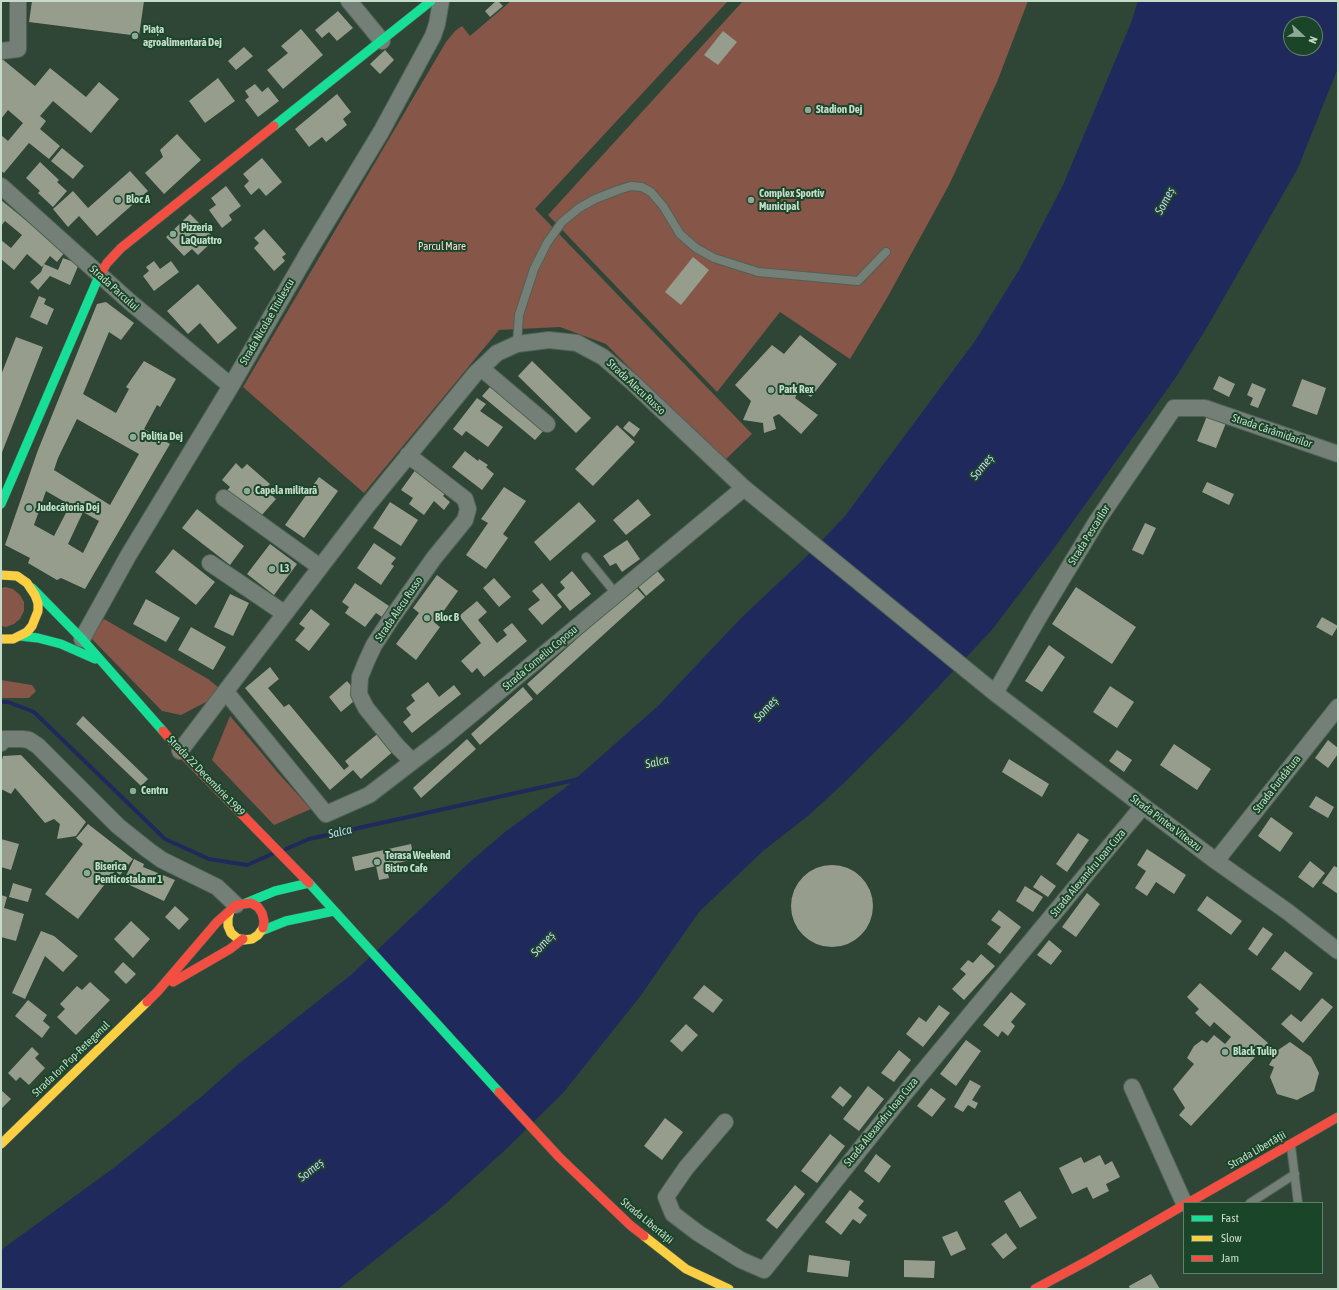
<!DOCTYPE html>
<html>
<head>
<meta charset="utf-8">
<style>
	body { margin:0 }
	#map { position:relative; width:1339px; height:1290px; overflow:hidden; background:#2f4636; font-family:"Asap Condensed",sans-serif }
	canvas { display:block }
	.frame { position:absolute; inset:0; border:2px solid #c5dccb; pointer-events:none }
	.legend { position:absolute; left:1183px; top:1202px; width:140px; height:72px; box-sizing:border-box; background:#1a4529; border:1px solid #5e816a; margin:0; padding:5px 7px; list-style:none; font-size:12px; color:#c5dccb }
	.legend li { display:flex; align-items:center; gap:8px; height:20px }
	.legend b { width:20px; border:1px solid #5e816a }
	.north { position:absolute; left:1283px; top:16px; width:40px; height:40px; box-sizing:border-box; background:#1a4529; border:1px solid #5e816a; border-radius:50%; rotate:112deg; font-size:11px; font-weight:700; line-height:16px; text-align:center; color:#c5dccb }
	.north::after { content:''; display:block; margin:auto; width:14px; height:18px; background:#90a897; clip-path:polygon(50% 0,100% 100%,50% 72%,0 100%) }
</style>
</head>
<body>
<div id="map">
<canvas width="1339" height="1290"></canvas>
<div class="frame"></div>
<ul class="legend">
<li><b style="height:5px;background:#16e098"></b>Fast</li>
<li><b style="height:5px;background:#ffcf43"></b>Slow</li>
<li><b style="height:5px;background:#f24e42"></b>Jam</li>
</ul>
<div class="north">N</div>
</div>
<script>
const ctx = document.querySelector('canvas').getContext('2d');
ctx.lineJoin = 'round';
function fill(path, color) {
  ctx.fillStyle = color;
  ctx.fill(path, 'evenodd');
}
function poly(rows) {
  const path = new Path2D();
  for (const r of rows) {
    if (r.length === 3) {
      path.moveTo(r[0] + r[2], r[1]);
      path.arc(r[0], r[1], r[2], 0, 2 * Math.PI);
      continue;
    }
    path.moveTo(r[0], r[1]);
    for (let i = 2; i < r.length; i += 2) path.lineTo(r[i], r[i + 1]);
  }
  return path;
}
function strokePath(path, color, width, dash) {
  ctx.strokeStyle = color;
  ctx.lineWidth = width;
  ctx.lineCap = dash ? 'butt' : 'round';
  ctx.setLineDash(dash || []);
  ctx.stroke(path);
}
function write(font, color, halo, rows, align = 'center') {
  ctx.font = font + ' "Asap Condensed",sans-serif';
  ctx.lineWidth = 4;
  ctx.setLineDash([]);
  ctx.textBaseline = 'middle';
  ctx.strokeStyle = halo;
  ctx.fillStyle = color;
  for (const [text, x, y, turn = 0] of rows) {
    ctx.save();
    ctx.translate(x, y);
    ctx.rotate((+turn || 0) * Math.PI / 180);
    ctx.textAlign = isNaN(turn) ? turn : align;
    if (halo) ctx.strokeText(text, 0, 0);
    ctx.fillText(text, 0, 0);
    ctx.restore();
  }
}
const green = poly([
	[511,1,728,1,535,209,752,434,723,462,606,344,560,327,499,330,364,493,243,387,446,42,455,31,462,26,470,36],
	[743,1,1028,1,997,82,949,185,887,298,850,359,780,312,717,392,548,215],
	[5,587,13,589,20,595,24,602,24,611,20,619,14,624,6,627,1,626,1,588],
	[104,619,208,679,218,687,210,700,181,715,162,711,91,638],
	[1,680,32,685,36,691,29,698,1,698],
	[230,716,260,751,279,774,311,809,274,825,212,760]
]);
const water = poly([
	[1138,1,1338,1,1338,68,1298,168,1206,329,1176,377,1052,551,991,631,907,720,845,782,809,815,763,851,699,912,639,998,563,1093,503,1152,442,1207,338,1289,1,1289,1,1250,115,1167,201,1097,236,1066,352,974,471,861,505,832,565,788,658,706,741,618,806,557,845,516,975,341,1019,270,1063,185,1131,23],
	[1291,24,1315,24,1315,48,1291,48]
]);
const stream = poly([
	[1,702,8,702,34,712,165,839,209,859,247,865,272,854],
	[286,849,309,839,579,779]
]);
const building = poly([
	[32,1,144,1,139,36,29,22],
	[496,1,498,1,503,6,490,17,485,11],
	[338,11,353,28,337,41,329,32,322,38,315,30],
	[301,29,323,55,283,89,267,70,288,53,281,46],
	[723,31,737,42,718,65,704,55],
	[244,47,253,56,236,70,228,61],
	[385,50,394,60,380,74,370,64],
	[1,58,35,86,50,68,86,97,99,82,119,99,91,133,53,101,40,116,46,121,40,129,60,146,49,159,29,143,4,173,1,171,1,135,8,141,23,123,8,110,1,119,1,95,2,94,1,93],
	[218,78,235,101,205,123,189,101],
	[255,84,262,92,268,87,279,101,258,117,245,100,249,97,245,91],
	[337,94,351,112,343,119,347,125,326,142,322,137,309,147,295,129],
	[177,134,201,160,164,194,145,173,163,157,160,150],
	[62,148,84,166,73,179,51,161],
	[262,158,282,182,266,196,259,188,251,195,244,186,249,181,243,174],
	[40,162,59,180,57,182,67,191,53,207,38,193,40,191,26,178],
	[130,171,148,191,97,236,79,216,68,227,53,209,73,191,88,208],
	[226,186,241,206,229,215,232,220,222,228,209,210,216,205,211,198],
	[1,200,65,252,57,262,50,256,42,267,27,254,14,270,1,259,1,240,11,248,22,235,5,221,1,226],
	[190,214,215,239,198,255,192,249,184,256,166,237],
	[264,229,286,254,282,257,285,261,274,271,254,248,259,243,254,238],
	[693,257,709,270,681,305,665,292],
	[63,258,79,264,70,285,50,276,38,290,30,282,41,272,44,264,58,270],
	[154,261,160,269,171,261,179,272,154,291,143,276,149,271,146,267],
	[198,284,237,328,218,344,200,323,188,334,167,311],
	[39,296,46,299,44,304,54,309,47,325,30,317],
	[106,302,134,323,121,340,109,332,83,394,116,413,129,389,126,387,144,361,176,379,160,407,157,405,144,429,170,444,85,589,61,578,57,580,28,563,30,558,5,545,38,450,97,304],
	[77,419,139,454,110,505,54,470,58,458],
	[46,491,70,505,54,536,34,525],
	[83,512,99,521,83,553,68,544],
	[800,335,837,364,811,397,799,390,795,398,818,415,801,434,779,414,773,417,776,429,764,433,763,423,743,420,751,401,735,385,772,345,784,354],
	[16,337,43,347,1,455,1,375],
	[532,361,591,418,576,433,518,376],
	[1219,376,1235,384,1229,397,1213,389],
	[1302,379,1326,388,1317,415,1292,406],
	[1252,383,1266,389,1258,408,1250,405,1253,398,1247,395],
	[490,387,544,430,535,440,482,396],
	[477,398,486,404,480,411,503,427,488,447,466,431,462,436,453,429],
	[1207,416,1226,423,1216,448,1197,441],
	[629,421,640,429,634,437,623,428],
	[617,425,635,442,593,486,575,469],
	[465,451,478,461,479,459,488,465,486,467,494,474,482,490,452,467],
	[236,463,242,469,247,464,270,484,265,489,276,499,261,516,226,492,230,487,222,480],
	[416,469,446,492,443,496,450,502,444,510,434,501,424,515,409,504,413,498,401,490],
	[319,477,338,491,304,538,285,525],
	[1207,482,1234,494,1229,505,1202,492],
	[504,487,526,501,503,534,508,538,486,569,466,555,488,523,481,519],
	[638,499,651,515,626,535,613,520],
	[390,502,418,520,401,546,373,528],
	[579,502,596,521,550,561,534,542],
	[197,509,244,546,230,565,182,528],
	[1145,523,1156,528,1143,555,1132,550],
	[627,540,640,559,622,572,616,563,610,566,603,556],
	[374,543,396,558,391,564,394,566,381,585,357,568],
	[270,544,297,564,274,595,247,574],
	[173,549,215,582,196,605,155,572],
	[655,568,665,580,646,596,636,584],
	[572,571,591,594,570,611,557,595,565,588,560,582],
	[437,575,458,591,435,623,440,627,416,660,396,644,419,613,413,608],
	[494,578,511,597,499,607,483,588],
	[355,583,389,606,382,617,376,613,365,627,345,613,349,607,342,602],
	[542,583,562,607,542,625,528,609,540,600,532,591],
	[635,586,645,597,537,695,527,684],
	[1076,587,1136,627,1112,664,1052,624],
	[230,594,249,603,233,636,214,627],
	[146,599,180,618,166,642,133,624],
	[477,601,487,612,478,620,497,643,507,635,503,630,512,623,527,641,484,677,477,668,472,673,461,661,481,643,459,616],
	[311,609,330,624,309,651,295,640,305,628,299,624],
	[1322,617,1338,626,1332,636,1316,627],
	[191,627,226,647,213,670,178,650],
	[1049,645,1065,657,1042,692,1025,681],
	[270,667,279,679,268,688,284,707,289,704,344,770,349,766,345,761,381,731,396,749,361,779,353,770,330,790,245,688],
	[347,681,360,696,341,712,329,697],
	[428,682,439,697,454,685,461,694,412,733,403,722,411,715,406,708,415,701,411,695],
	[1110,686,1134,702,1117,728,1093,712],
	[523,687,533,699,480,745,471,734],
	[83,716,148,779,141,786,76,724],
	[467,739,476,749,421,798,413,788],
	[1328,740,1338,748,1338,754,1328,768,1315,758],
	[1174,744,1211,769,1197,790,1160,765],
	[1117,750,1132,760,1124,772,1109,761],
	[21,755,86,822,76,836,57,839,60,824,54,819,45,823,15,788,11,794,1,789,1,764,3,756],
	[1009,759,1049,784,1042,797,1002,772],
	[1316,796,1334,807,1328,818,1309,807],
	[1271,817,1293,833,1280,852,1258,836],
	[88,824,133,859,120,875,115,871,78,919,45,894,83,844,76,838],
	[1078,833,1089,840,1067,872,1056,864],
	[1,839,19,844,11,870,1,867],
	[411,844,414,859,386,866,389,878,379,880,376,866,355,871,352,857],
	[1147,849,1186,875,1174,894,1156,882,1147,896,1135,888,1146,871,1137,865],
	[134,859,144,864,143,867,175,880,164,901,123,882],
	[1310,861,1325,873,1313,888,1298,877],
	[832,906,41],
	[1334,866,1338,868,1338,894,1322,883],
	[1041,875,1056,886,1048,897,1033,887],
	[13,883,32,889,28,902,9,897],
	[1025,886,1043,897,1033,912,1016,901],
	[1087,893,1100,904,1076,937,1062,927],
	[1,895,7,897,4,908,24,914,16,941,1,937],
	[1207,896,1242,921,1231,935,1197,910],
	[175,906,189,919,179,930,165,917],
	[999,910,1021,927,1000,954,987,944,1001,927,991,920],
	[131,921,150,939,133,958,114,939],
	[1263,927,1273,934,1257,956,1248,949],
	[41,931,54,936,78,956,63,972,45,956,25,999,12,993],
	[1049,940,1062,951,1051,965,1037,955],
	[1285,951,1313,973,1300,991,1271,969],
	[981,954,995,966,964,1000,952,989,966,974,960,969,968,960,973,963],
	[123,962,136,974,126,984,114,972],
	[90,982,110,1000,76,1035,57,1017,65,1009,60,1004,77,986,82,990],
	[1200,983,1268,1043,1191,1126,1179,1115,1185,1108,1173,1089,1194,1064,1187,1058,1194,1046,1202,1040,1207,1043,1214,1035,1225,1044,1231,1037,1214,1022,1210,1027,1195,1013,1199,1009,1187,997],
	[704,985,723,1000,713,1013,693,998],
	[1011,992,1026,1004,1011,1022,1015,1026,1008,1036,1002,1031,998,1037,983,1025],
	[1322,998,1333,1007,1303,1043,1281,1024,1291,1014,1301,1022],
	[28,1000,47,1015,43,1021,50,1027,42,1038,15,1016],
	[939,1005,950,1013,923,1047,906,1034,919,1017,926,1022],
	[686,1024,698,1035,682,1052,670,1041],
	[966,1040,981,1051,956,1086,940,1074],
	[1290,1042,1311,1057,1319,1073,1314,1091,1297,1100,1277,1094,1270,1077,1274,1067,1269,1065,1278,1050],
	[32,1047,39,1054,35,1058,45,1068,29,1085,20,1077,16,1081,8,1073],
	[899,1050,911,1060,894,1082,881,1073],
	[970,1080,981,1086,972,1100,978,1103,975,1109,968,1105,963,1112,954,1107],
	[840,1086,852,1096,843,1107,831,1097],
	[868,1086,884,1099,859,1131,843,1119],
	[931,1088,946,1099,932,1117,917,1106],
	[1,1090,11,1099,1,1109],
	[665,1118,683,1132,662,1160,644,1146],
	[830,1134,845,1146,817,1183,801,1171],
	[876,1154,891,1166,879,1183,864,1171],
	[1100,1155,1105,1165,1112,1161,1120,1177,1106,1184,1109,1191,1093,1199,1087,1187,1072,1194,1059,1168,1081,1157,1084,1163],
	[795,1185,805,1194,777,1229,766,1220],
	[850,1190,864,1201,858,1208,867,1215,860,1224,853,1219,841,1235,825,1222],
	[1020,1191,1037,1218,1020,1228,1004,1201],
	[957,1231,966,1249,951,1256,942,1237],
	[1006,1233,1017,1248,1003,1259,991,1244],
	[809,1255,850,1261,848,1277,807,1272],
	[904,1260,935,1261,934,1278,904,1277],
	[1151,1274,1160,1289,1130,1289,1129,1286]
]);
const lane = poly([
	[517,344,519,315,534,269,547,243,562,222,579,208,595,199,618,190,631,186,642,187,651,192,663,206,680,234,696,248,714,258,758,272,858,281,886,252],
	[586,557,617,595],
	[1291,1146,1298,1203],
	[1250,1203,1295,1174]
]);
const street = poly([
	[349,1,382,41],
	[1,51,18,49,18,1],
	[1,186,130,302,231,386],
	[481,368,547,424],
	[408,455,465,499,468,509,465,520,434,558,391,619,374,645,367,660,360,677,359,694,366,708,397,746,412,761],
	[224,498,320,567],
	[210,563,284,613],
	[82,639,128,556,231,386,309,251,381,132,433,36,437,24,441,1],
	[226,692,326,814,369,795,442,739,744,488],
	[995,693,1039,617,1097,521,1174,408,1205,408,1338,454],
	[1,743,4,739,22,739,29,740,38,746,118,826,148,850,162,860,217,887,236,905],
	[180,751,367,506,475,374,497,353,517,344,549,340,577,343,603,357,632,382,744,488,995,693,1143,806,1216,861,1288,912,1338,951],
	[1216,861,1338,707],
	[1132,1087,1184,1203],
	[725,1122,686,1168,666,1197,673,1214,698,1233,741,1260,764,1270,901,1098,1143,806]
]);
const fast = poly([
	[274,126,431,1],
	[1,504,99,276],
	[32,588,82,639,163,731],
	[20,636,38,638,61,644,95,659],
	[246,903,275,891,309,883,499,1092],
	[261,931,286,921,334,911]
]);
const slow = poly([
	[1,575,17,576,27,583,35,595,38,603,38,611,32,626,27,632,13,639,1,639],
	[230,911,228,918,228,926,231,933,237,938,244,940,252,939,258,935,263,928],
	[1,1144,147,1002],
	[644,1236,686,1269,729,1289]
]);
const jam = poly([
	[99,276,107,263,121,248,274,126],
	[163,731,180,751,309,883],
	[173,982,230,949,243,939],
	[147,1002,158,991,217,922,236,905,251,903,258,907,262,913,264,921,263,928],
	[499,1092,559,1157,630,1225,644,1236],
	[1188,1203,1338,1117],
	[1035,1289,1089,1260,1184,1205]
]);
const markers = [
	[135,36,4,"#90a897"],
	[808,110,4,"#90a897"],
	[118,200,4,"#90a897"],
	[751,200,4,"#90a897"],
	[173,234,4,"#90a897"],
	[771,390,4,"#90a897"],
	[133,437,4,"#90a897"],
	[247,491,4,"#90a897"],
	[29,508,4,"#90a897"],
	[272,569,4,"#90a897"],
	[427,618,4,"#90a897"],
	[133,791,4,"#90a897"],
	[377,862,4,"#90a897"],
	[87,873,4,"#90a897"],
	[1225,1052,4,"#90a897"]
];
const poiNames = [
	["Piața",143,30],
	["agroalimentară Dej",143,43],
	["Stadion Dej",816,110],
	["Complex Sportiv",759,194],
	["Municipal",759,207],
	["Bloc A",126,200],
	["Pizzeria",181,228],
	["LaQuattro",181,241],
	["Park Rex",779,390],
	["Poliția Dej",141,437],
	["Capela militară",255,491],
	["Judecătoria Dej",37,508],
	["L3",280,569],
	["Bloc B",435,618],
	["Centru",141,791],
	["Terasa Weekend",385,856],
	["Bistro Cafe",385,869],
	["Biserica",95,867],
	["Penticostala nr 1",95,880],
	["Black Tulip",1233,1052]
];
const parkNames = [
	["Parcul Mare",442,247]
];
const streetNames = [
	["Strada Parcului",114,288,42],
	["Strada Nicolae Titulescu",267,322,-60],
	["Strada Alecu Russo",636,387,43],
	["Strada Cărămidarilor",1272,431,19],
	["Strada Pescarilor",1089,535,-58],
	["Strada Alecu Russo",399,609,-56],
	["Strada Corneliu Coposu",540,658,-40],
	["Strada 22 Decembrie 1989",206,776,46],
	["Strada Fundătura",1277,784,-52],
	["Strada Pintea Viteazu",1166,823,37],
	["Strada Alexandru Ioan Cuza",1088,873,-50],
	["Strada Ion Pop-Reteganul",71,1059,-44],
	["Strada Alexandru Ioan Cuza",881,1122,-51],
	["Strada Libertății",1257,1150,-30],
	["Strada Libertății",647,1221,40]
];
const waterNames = [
	["Someș",1165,201,-62],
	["Someș",982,467,-51],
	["Someș",766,709,-48],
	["Salca",657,762,-13],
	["Salca",340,832,-13],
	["Someș",543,944,-48],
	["Someș",311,1170,-39]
];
fill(green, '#865649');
fill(water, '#20295c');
strokePath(stream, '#20295c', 4);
fill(building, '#969d8d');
strokePath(lane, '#4f6255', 10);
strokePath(street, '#4f6255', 18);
strokePath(fast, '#4f6255', 10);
strokePath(slow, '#4f6255', 10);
strokePath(jam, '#4f6255', 10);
strokePath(lane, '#748077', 8);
strokePath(street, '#748077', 16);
strokePath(fast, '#16e098', 9);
strokePath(slow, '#ffcf43', 9);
strokePath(jam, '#f24e42', 9);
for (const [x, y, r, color] of markers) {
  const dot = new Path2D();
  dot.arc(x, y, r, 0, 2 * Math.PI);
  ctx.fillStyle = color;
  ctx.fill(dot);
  strokePath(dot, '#1a4529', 1.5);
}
write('bold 11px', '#c5dccb', '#1a4529', poiNames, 'left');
write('11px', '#f5ded9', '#1a4529', parkNames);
write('11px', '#c5dccb', '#1a4529', streetNames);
write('italic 12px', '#c7d1f7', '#1a4529', waterNames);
</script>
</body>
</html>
